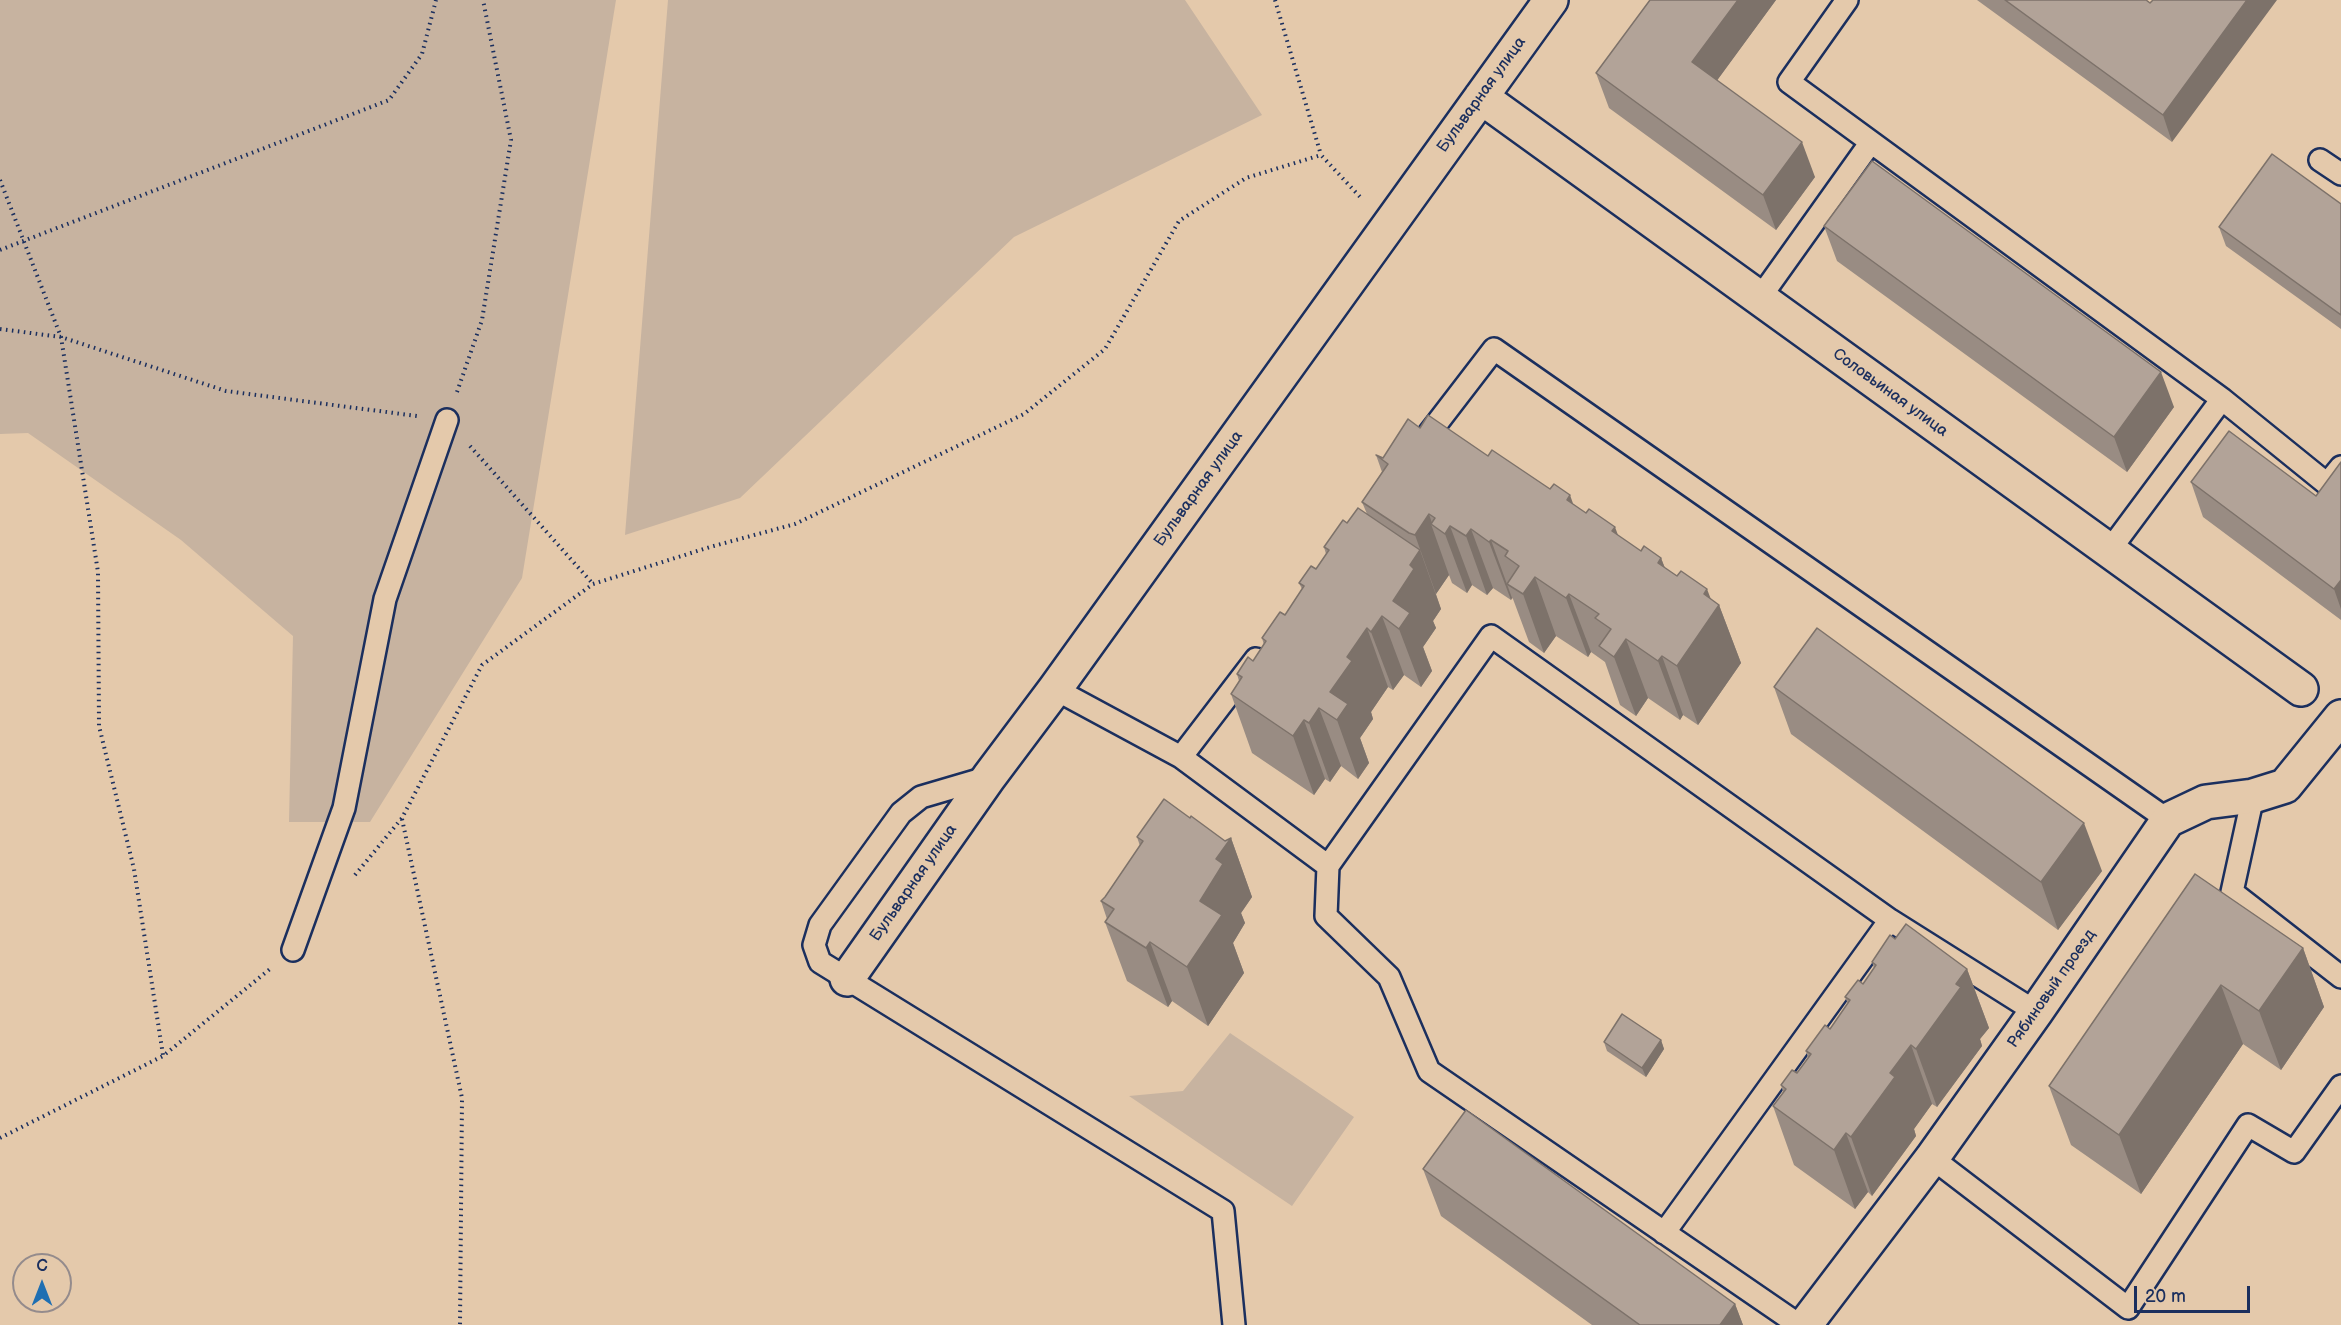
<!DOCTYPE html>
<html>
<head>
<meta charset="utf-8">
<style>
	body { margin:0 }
	#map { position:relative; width:2341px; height:1325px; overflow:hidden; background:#e4c9ab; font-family:"Balsamiq Sans",sans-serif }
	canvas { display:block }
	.north { position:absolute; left:12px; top:1253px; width:60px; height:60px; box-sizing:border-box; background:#e4c9ab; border:2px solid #948b8c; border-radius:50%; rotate:0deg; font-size:16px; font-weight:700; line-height:24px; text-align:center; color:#1b2f5e }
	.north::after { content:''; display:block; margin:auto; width:21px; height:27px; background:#1f6fb2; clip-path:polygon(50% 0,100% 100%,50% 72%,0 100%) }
	.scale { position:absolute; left:2134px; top:1286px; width:116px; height:27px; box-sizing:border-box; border:3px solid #1b2f5e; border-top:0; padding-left:8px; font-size:18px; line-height:21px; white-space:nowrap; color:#1b2f5e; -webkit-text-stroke:4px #e4c9ab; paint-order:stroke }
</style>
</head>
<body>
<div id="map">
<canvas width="2341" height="1325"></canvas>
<div class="north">С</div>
<div class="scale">20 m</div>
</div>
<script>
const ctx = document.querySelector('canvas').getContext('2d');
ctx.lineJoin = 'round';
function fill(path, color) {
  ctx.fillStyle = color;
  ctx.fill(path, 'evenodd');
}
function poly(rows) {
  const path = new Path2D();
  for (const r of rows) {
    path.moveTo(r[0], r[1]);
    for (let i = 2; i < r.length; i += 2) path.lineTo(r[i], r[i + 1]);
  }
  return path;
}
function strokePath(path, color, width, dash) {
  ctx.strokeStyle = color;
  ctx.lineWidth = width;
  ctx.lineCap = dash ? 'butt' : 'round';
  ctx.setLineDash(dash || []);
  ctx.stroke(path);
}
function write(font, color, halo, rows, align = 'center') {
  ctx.font = font + ' "Balsamiq Sans",sans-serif';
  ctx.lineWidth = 5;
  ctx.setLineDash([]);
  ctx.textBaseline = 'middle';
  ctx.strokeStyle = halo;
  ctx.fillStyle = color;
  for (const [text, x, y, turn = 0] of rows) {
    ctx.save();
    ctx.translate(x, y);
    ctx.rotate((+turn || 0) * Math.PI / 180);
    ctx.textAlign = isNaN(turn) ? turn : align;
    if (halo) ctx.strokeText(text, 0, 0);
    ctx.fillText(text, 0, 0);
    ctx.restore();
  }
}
const green = poly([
	[0,0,616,0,522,578,370,822,289,822,293,636,181,540,28,433,0,434],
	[668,0,1185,0,1262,115,1014,237,740,498,625,535],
	[1230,1033,1354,1117,1292,1206,1129,1096,1183,1091]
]);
const path = poly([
	[1275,0,1321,155],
	[0,180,61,337,98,572,99,726,134,869,163,1055],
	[0,250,389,100,422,54,436,0],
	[0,329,61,337,226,391,417,416],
	[457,392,482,320,511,140,483,0],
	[470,446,593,584],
	[402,819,462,1098,460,1325],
	[355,875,402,818,482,665,593,584,710,547,795,524,1024,414,1105,349,1179,221,1246,178,1321,155,1362,199],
	[0,1138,163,1056,270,969]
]);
const lane = poly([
	[1847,0,1789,82,2222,399,2327,484,2341,467],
	[2320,160,2341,174],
	[1759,299,1871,142],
	[1421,444,1494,349,2168,820],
	[2109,551,2222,399],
	[1055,689,1181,757,1328,866],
	[1181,757,1256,659],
	[989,777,921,797,901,813,820,925,814,945,820,962,1223,1211,1234,1325],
	[2253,796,2232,892,2341,977],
	[293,950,344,808,385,599,447,420],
	[1932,1158,2128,1308,2248,1125,2294,1152,2341,1086],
	[1664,1233,1890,920],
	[1799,1325,1429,1071,1389,977,1326,916,1328,866,1491,636,1890,920,2036,1012]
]);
const street = poly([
	[1481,97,2301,689],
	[847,979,989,777,1055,689,1551,0],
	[1805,1325,1932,1158,2036,1012,2168,820,2206,802,2253,796,2285,786,2341,717]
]);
const wall = poly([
	[1650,0,1776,0,1717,80,1815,177,1776,230,1609,108,1596,73],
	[1977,0,2146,0,2150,3,2172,142],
	[2341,204,2341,329,2226,246,2219,227],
	[1824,226,2174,407,2127,472,1837,261],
	[1420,428,1488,456,1573,505,1641,551,1661,558,1665,568,1719,605,1741,663,1698,725,1683,715,1680,720,1648,698,1636,716,1620,705,1605,662,1591,652,1588,657,1556,636,1544,653,1529,642,1513,599,1512,598,1511,600,1493,588,1487,595,1472,585,1467,593,1452,583,1449,575,1436,594,1441,609,1433,621,1436,628,1423,647,1432,671,1421,687,1404,675,1393,690,1388,687,1371,712,1373,719,1360,738,1369,763,1358,779,1341,766,1330,782,1325,779,1314,795,1252,753,1231,694,1239,681,1237,674,1253,661,1264,645,1262,638,1285,615,1302,589,1299,583,1316,569,1326,554,1324,547,1347,523,1367,514,1362,502,1382,472,1376,455,1383,458],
	[2341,462,2341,620,2203,517,2191,482,2316,496],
	[1774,687,2102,871,2058,930,1791,734],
	[1137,837,1225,841,1231,838,1252,897,1241,913,1245,923,1233,943,1244,973,1208,1026,1172,1001,1168,1007,1127,981,1105,922,1107,919,1101,901,1105,897,1140,846],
	[2195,874,2303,948,2324,1007,2281,1070,2243,1044,2141,1194,2071,1145,2049,1086],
	[1895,939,1967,969,1989,1028,1980,1039,1982,1046,1937,1107,1932,1104,1914,1129,1916,1136,1872,1196,1868,1192,1855,1209,1794,1165,1773,1106,1783,1092,1781,1085,1797,1073,1808,1058,1806,1051,1830,1029,1848,1004,1845,997,1863,984,1874,968,1872,962],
	[1661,1040,1664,1049,1646,1077,1607,1051,1604,1042],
	[1423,1169,1735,1304,1743,1325,1592,1325,1441,1216]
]);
const shadedWall = poly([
	[1738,0,1776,0,1705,97,1692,62],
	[2247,0,2277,0,2172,142,2163,115],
	[1802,142,1815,177,1776,230,1763,195],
	[2161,372,2174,407,2127,472,2114,437],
	[1570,495,1591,554,1567,500],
	[1429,514,1433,526,1431,524,1449,575,1436,594,1415,535],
	[1450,526,1472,585,1467,593,1445,534],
	[1615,527,1637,586,1612,531],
	[1471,529,1493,588,1487,595,1466,536],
	[1491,540,1512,598,1511,600,1489,542],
	[1420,550,1441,609,1433,621,1436,628,1423,647,1432,671,1421,687,1399,629,1393,601,1410,565],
	[1661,558,1683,616,1658,563],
	[1535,577,1556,636,1544,653,1523,594],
	[2341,580,2341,609,2334,589],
	[1707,589,1715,610,1719,605,1741,663,1698,725,1677,666,1704,594],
	[1569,594,1591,652,1588,657,1566,598],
	[1382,616,1404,675,1393,690,1371,632],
	[1367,628,1388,687,1371,712,1373,719,1360,738,1369,763,1358,779,1337,720,1330,692,1347,657],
	[1626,639,1648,698,1636,716,1614,657],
	[1662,656,1683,715,1680,720,1658,661],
	[1319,708,1341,766,1330,782,1309,723],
	[1304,720,1325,779,1314,795,1293,736],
	[2084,823,2102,871,2058,930,2041,882],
	[1231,838,1252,897,1241,913,1245,923,1233,943,1244,973,1208,1026,1187,967,1200,901,1216,859],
	[1150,942,1172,1001,1168,1007,1146,948],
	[2303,948,2324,1007,2281,1070,2259,1011],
	[1967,969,1989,1028,1980,1039,1982,1046,1937,1107,1916,1049,1956,984],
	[2221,985,2243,1044,2141,1194,2119,1135],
	[1661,1040,1664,1049,1646,1077,1642,1068],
	[1911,1045,1932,1104,1914,1129,1916,1136,1872,1196,1851,1137,1890,1073],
	[1846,1133,1868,1192,1855,1209,1834,1150],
	[1735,1304,1743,1325,1720,1325]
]);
const building = poly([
	[1650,0,1738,0,1692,62,1802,142,1763,195,1596,73,1650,0],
	[2005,0,2146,0,2150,3,2153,0,2247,0,2163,115,2005,0],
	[2272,154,2341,204,2341,315,2219,227,2272,154],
	[1872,161,2161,372,2114,437,1824,226,1872,161],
	[1428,415,1488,456,1492,450,1550,489,1554,484,1570,495,1567,500,1586,513,1589,509,1615,527,1612,531,1641,551,1644,546,1661,558,1658,563,1677,576,1681,571,1707,589,1704,594,1719,605,1677,666,1662,656,1658,661,1626,639,1614,657,1599,646,1611,629,1595,618,1599,614,1569,594,1566,598,1535,577,1523,594,1507,584,1519,566,1505,556,1508,551,1491,540,1489,542,1471,529,1466,536,1450,526,1445,534,1431,524,1435,518,1429,514,1415,535,1409,533,1362,502,1388,464,1376,455,1383,458,1408,419,1420,428,1428,415],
	[2229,431,2316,496,2341,462,2341,580,2334,589,2191,482,2229,431],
	[1358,508,1420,550,1410,565,1414,569,1393,601,1410,613,1399,629,1382,616,1371,632,1367,628,1347,657,1352,661,1330,692,1348,704,1337,720,1319,708,1309,723,1304,720,1293,736,1231,694,1242,677,1237,674,1248,657,1253,661,1266,641,1262,638,1280,612,1285,615,1304,586,1299,583,1311,566,1316,569,1329,550,1324,547,1343,520,1347,523,1358,508],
	[1817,628,2084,823,2041,882,1774,687,1817,628],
	[1164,799,1190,818,1191,816,1225,841,1231,838,1216,859,1223,864,1200,901,1222,915,1187,967,1150,942,1146,948,1105,922,1114,909,1101,901,1105,897,1143,841,1137,837,1164,799],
	[2195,874,2303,948,2259,1011,2221,985,2119,1135,2049,1086,2195,874],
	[1906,924,1967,969,1956,984,1961,987,1916,1049,1911,1045,1890,1073,1895,1077,1851,1137,1846,1133,1834,1150,1773,1106,1786,1089,1781,1085,1792,1070,1797,1073,1811,1054,1806,1051,1825,1025,1830,1029,1850,1000,1845,997,1858,980,1863,984,1876,965,1872,962,1890,935,1895,939,1906,924],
	[1622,1014,1661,1040,1642,1068,1604,1042,1622,1014],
	[1466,1110,1735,1304,1720,1325,1640,1325,1423,1169,1466,1110]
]);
const streetNames = [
	["Бульварная улица",1482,95,-54],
	["Соловьиная улица",1890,393,36],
	["Бульварная улица",1199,489,-54],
	["Бульварная улица",914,883,-55],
	["Рябиновый проезд",2052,989,-55]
];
fill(green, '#c7b3a0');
strokePath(lane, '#1b2f5e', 26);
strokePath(street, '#1b2f5e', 38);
strokePath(path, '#1b2f5e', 4, [1.5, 4.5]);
strokePath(lane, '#e4c9ab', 21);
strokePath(street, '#e4c9ab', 33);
fill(wall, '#998c83');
fill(shadedWall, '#7d726a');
fill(building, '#b2a398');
strokePath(building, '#7d726a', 1.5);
write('16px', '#1b2f5e', '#e4c9ab', streetNames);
</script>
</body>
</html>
